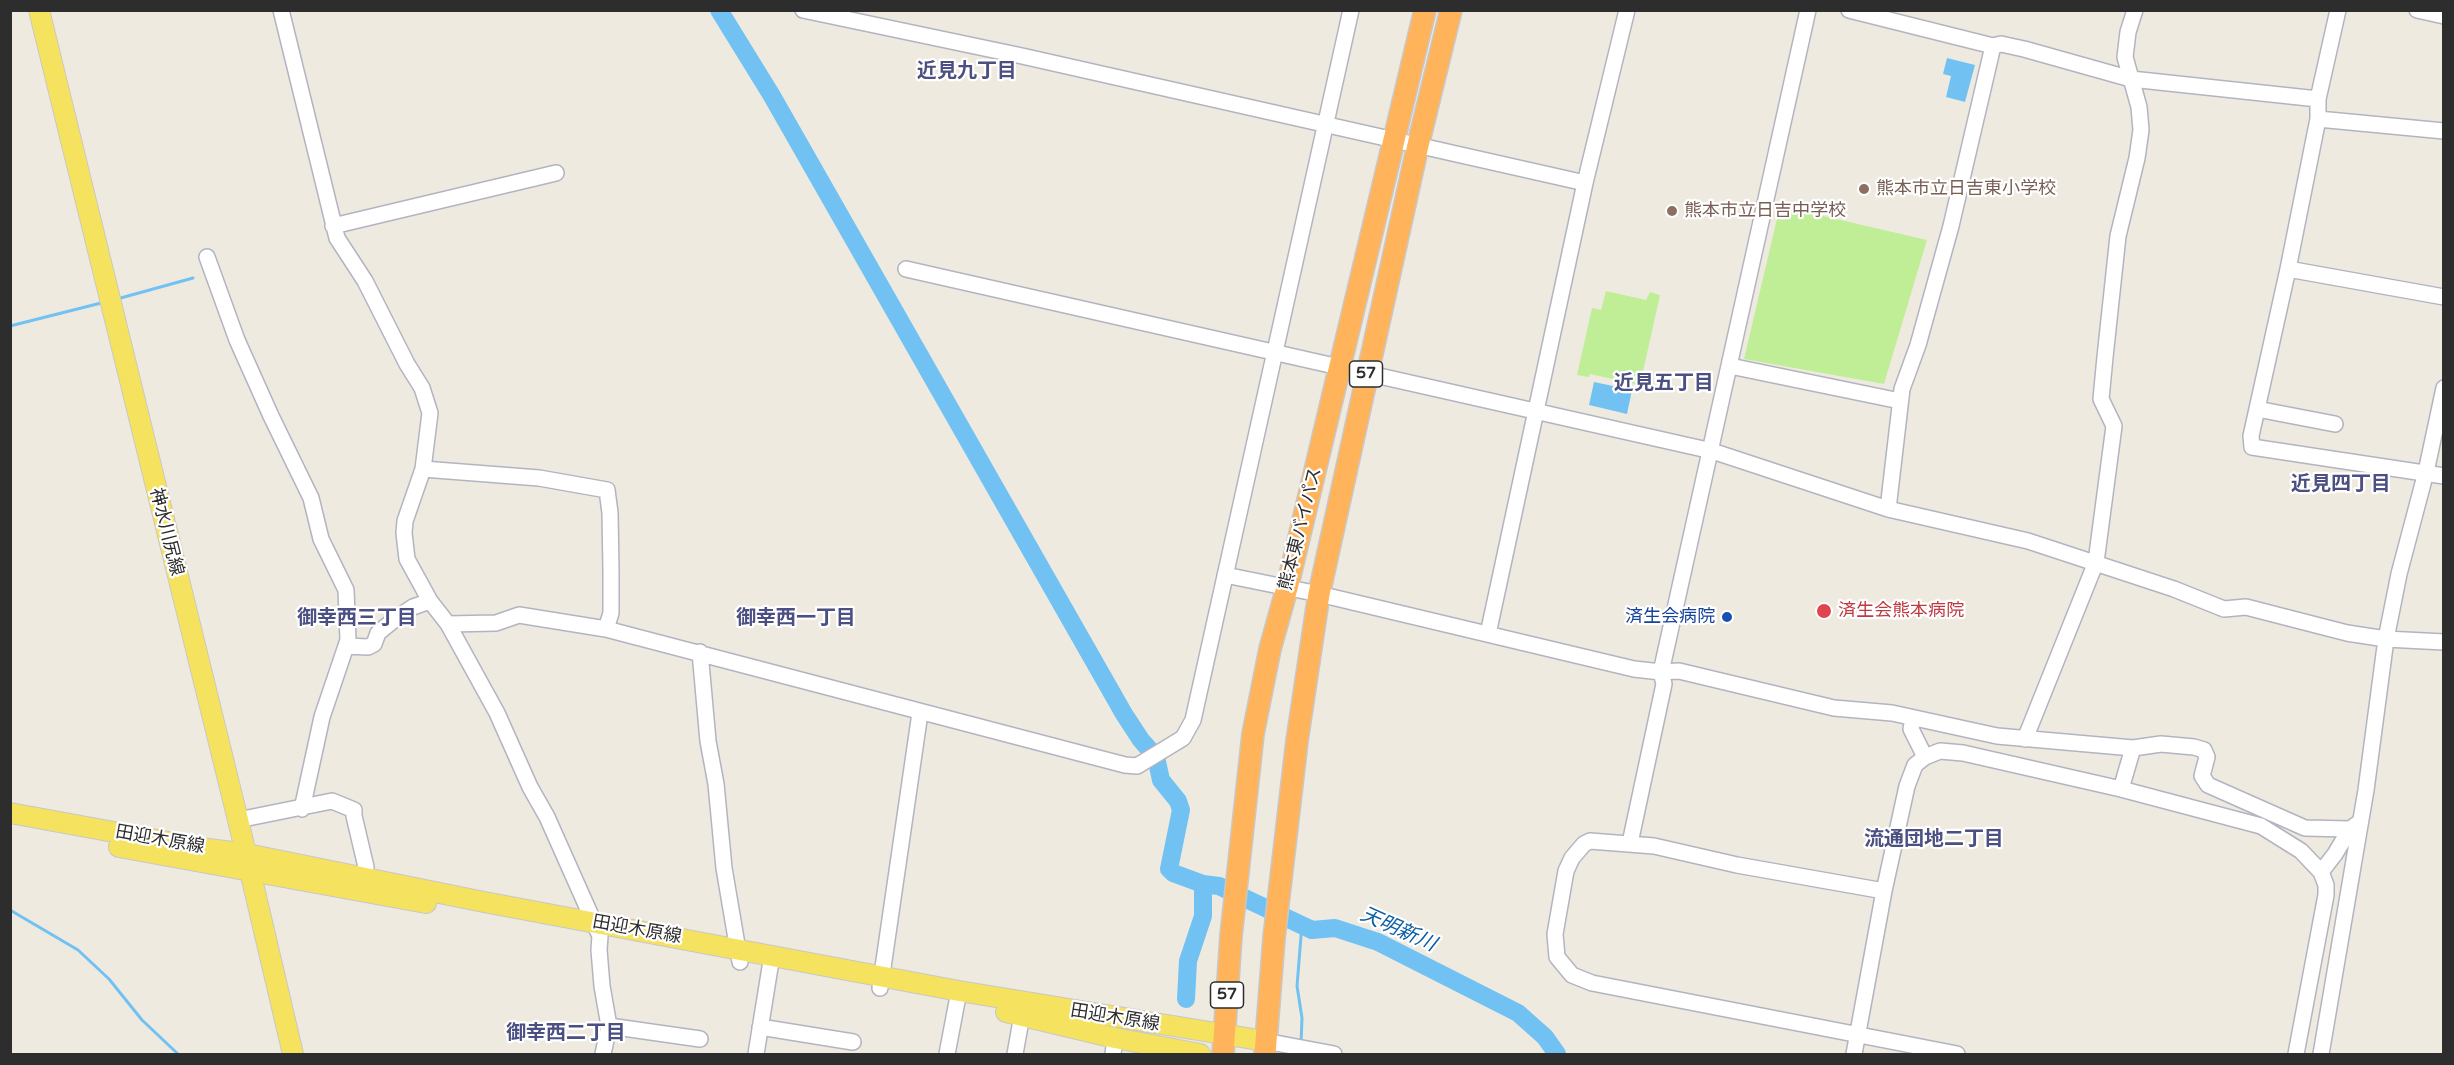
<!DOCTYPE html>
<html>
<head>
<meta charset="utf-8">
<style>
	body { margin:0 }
	#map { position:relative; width:2454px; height:1065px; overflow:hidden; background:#efeae0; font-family:"Varela Round",sans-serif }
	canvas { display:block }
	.frame { position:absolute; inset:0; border:12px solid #2d2d2d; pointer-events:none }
</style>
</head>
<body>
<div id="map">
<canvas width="2454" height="1065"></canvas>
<div class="frame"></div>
</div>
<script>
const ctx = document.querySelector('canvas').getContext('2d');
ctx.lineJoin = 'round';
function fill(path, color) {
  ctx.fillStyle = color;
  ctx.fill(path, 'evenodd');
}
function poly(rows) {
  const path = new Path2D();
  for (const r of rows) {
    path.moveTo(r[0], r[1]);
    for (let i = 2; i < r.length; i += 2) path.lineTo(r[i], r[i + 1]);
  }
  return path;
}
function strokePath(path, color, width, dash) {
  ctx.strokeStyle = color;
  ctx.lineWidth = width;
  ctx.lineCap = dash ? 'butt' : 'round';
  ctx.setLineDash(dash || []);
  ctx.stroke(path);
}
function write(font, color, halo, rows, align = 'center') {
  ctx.font = font + ' "Varela Round","Noto Sans JP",sans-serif';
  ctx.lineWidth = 4.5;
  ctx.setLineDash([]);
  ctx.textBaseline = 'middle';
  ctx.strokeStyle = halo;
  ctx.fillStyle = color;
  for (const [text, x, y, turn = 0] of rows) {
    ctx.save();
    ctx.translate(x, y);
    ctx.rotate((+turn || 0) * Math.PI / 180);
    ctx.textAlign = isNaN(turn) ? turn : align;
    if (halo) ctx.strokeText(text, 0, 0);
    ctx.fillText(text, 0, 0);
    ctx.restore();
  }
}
const pitch = poly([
	[1780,206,1927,240,1884,384,1744,359],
	[1606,291,1646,300,1650,292,1660,295,1640,385,1590,374,1589,377,1577,375,1592,308,1601,310]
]);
const water = poly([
	[1947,58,1975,65,1965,102,1946,97,1951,76,1943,74],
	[1594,382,1632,390,1627,414,1589,405]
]);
const stream = poly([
	[117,299,193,278],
	[10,326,105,302],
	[10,910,78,950,109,979,142,1020,178,1054],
	[1301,1044,1302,1018,1297,986,1302,924]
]);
const river = poly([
	[719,10,772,96,1124,714,1141,740,1156,757,1161,780,1178,801,1181,810,1169,869,1173,873,1203,884,1203,916,1188,961,1186,999],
	[1203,884,1219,886,1312,930,1335,928,1378,942,1518,1013,1545,1037,1557,1054]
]);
const minor = poly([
	[281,10,337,238,365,281,407,364,422,388,430,413,423,469,405,521,404,533,407,559,430,601,448,624,497,713,530,787,547,817,600,936,599,950,602,986,609,1026,603,1054],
	[803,10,1022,56,1585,183],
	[1849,10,1993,46,2001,44,2024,49,2131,79,2318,99],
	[2338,10,2318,99,2318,119,2288,269,2251,436,2252,447,2444,476],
	[2417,10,2444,16],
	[2318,119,2444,131],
	[333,226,556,173],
	[207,257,237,340,271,416,311,498,321,539,346,590,348,640,322,717,302,809],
	[906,269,1339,367],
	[2288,269,2444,297],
	[1730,366,1900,401],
	[1366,373,1712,451,1888,509,2028,541,2174,589,2224,609,2246,607,2347,633,2386,639,2444,642],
	[2257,409,2335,424],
	[423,469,539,478,607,490,610,513,611,571,611,613,606,629],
	[1888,509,1902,389,1918,345,1951,226,1993,46],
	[1225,575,1319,594,1634,669,1661,672,1679,671,1834,708,1892,713,1997,736,2133,748,2161,744,2194,747,2204,750,2207,757,2202,776,2208,785,2305,828,2350,829],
	[448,624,496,623,519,615,606,629,1125,765,1137,766,1183,738,1193,720,1351,10],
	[1488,634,1585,183,1627,10],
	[346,646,368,647,374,644,378,633,395,619,413,607,430,601],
	[700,652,708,741,716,784,724,868,740,962],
	[1913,718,1911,729,1925,757],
	[2025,739,2096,562,2114,426,2101,399,2105,357,2118,236,2137,158,2141,130,2139,107,2125,57,2128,32,2135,10],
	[2121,789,2133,748],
	[238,820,332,801,354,810,354,816,366,867,363,877],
	[1630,843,1664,684,1661,672,1808,10],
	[2321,872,2335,854,2350,829,2357,824],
	[1884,891,1737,865,1654,846,1590,841,1584,844,1572,858,1566,871,1555,934,1557,957,1572,975,1592,983,1957,1054],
	[880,988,920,713],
	[609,1026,700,1039],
	[760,1027,853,1042],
	[1265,1041,1334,1054],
	[756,1054,772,955],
	[947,1054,959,991],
	[1015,1054,1022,1015],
	[1113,1054,1115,1038],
	[1854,1054,1884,891,1907,786,1915,765,1925,757,1940,751,1963,753,2121,789,2261,826,2301,851,2321,872,2326,885,2326,895,2296,1054],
	[2321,1054,2366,790,2386,639,2399,574,2426,472,2444,388]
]);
const major = poly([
	[39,10,238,820,293,1054],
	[10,813,201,848,247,854,484,902,959,991,1265,1041],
	[119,847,426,903],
	[1006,1012,1115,1038,1200,1054]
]);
const highway = poly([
	[1223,1054,1231,936,1253,734,1270,649,1287,588,1425,10],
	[1265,1054,1274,938,1297,741,1319,594,1418,145,1451,10]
]);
const markers = [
	[1864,189,6,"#8d6e63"],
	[1672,211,6,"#8d6e63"],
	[1824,611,8,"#e0444e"],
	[1727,617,6,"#1a4fb4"]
];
const shields = [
	[1366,374,33],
	[1227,995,33]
];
const shieldNames = [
	["57",1366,374],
	["57",1227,995]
];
const educationNames = [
	["熊本市立日吉東小学校",1876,189],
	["熊本市立日吉中学校",1684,211]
];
const streetNames = [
	["熊本東バイパス",1301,529,-76],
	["神水川尻線",166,532,76],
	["田迎木原線",160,840,10],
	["田迎木原線",637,930,10],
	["田迎木原線",1115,1018,9]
];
const healthNames = [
	["済生会熊本病院",1838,611]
];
const transitNames = [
	["済生会病院",1715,617]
];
const neighbourhoodNames = [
	["近見九丁目",967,72],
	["近見五丁目",1664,384],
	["近見四丁目",2341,485],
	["御幸西三丁目",357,619],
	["御幸西一丁目",796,619],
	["流通団地二丁目",1934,840],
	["御幸西二丁目",566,1034]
];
const waterNames = [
	["天明新川",1398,930,24]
];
fill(pitch, '#c0ee97');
fill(water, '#71c2f3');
strokePath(stream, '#71c2f3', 3);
strokePath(river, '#71c2f3', 18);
strokePath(minor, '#b3b4c1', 18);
strokePath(major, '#c8c8c8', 22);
strokePath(highway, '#c8c8c8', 24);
strokePath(minor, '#fff', 15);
strokePath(major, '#f5e25e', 20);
strokePath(highway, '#ffb45b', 21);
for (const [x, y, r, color] of markers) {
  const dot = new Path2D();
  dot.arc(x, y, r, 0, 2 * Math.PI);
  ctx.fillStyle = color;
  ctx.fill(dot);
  strokePath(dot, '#fff', 2);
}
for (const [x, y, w] of shields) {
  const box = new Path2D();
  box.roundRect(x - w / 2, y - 13, w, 26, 4.5);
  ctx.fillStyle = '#fff';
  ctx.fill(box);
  strokePath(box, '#2d2d2d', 1.5);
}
write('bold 16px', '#2d2d2d', null, shieldNames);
write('18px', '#785e54', '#fff', educationNames, 'left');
write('18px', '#2d2d2d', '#fff', streetNames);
write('18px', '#be3a42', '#fff', healthNames, 'left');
write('18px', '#164399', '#fff', transitNames, 'right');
write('bold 20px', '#4b4f81', '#fff', neighbourhoodNames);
write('italic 20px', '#095fa6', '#fff', waterNames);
</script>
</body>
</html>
